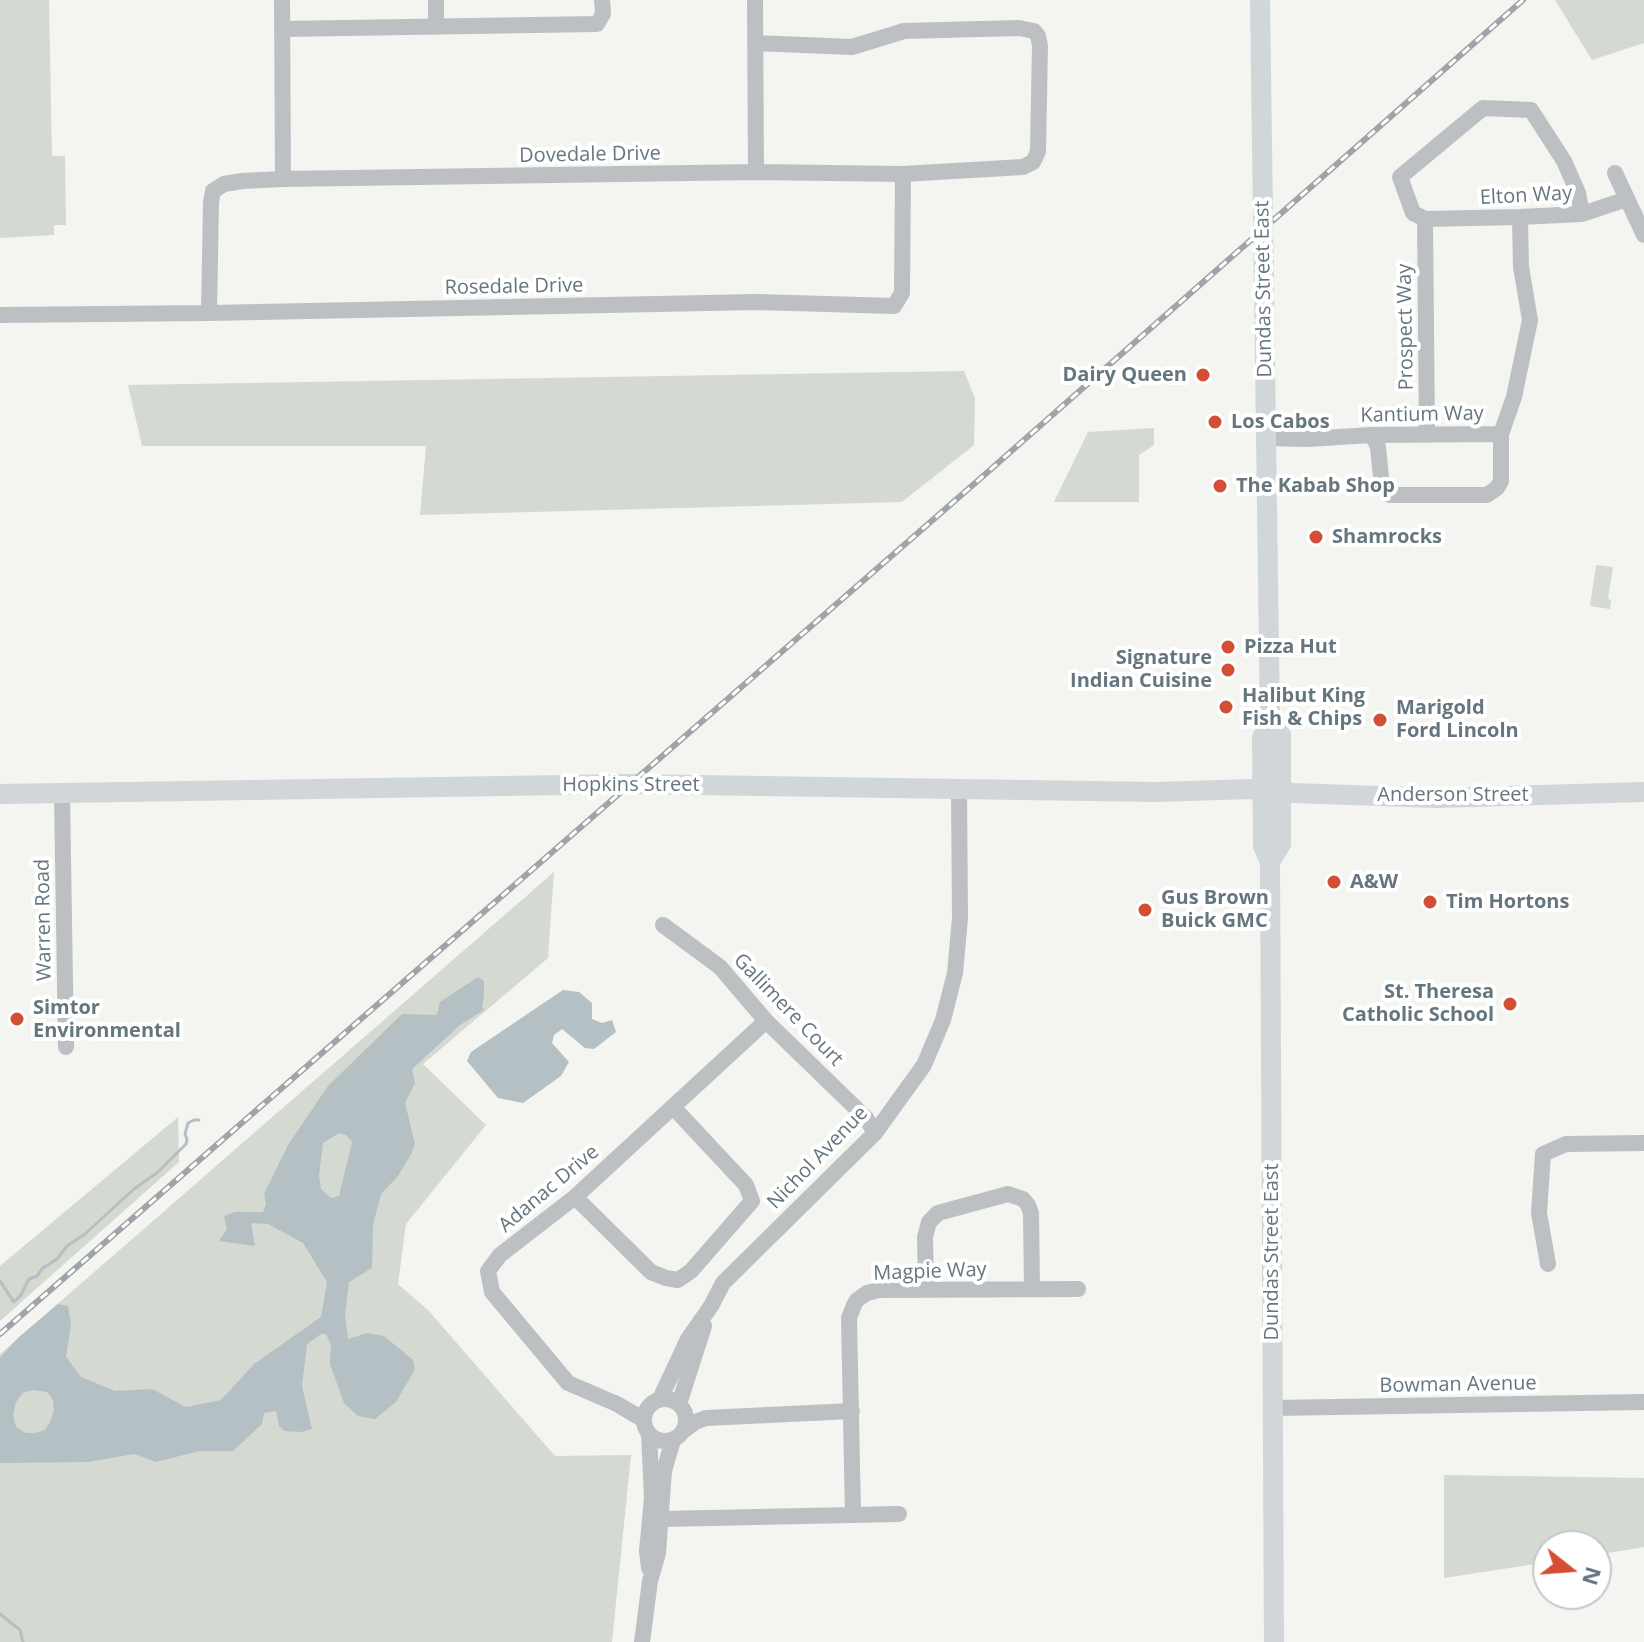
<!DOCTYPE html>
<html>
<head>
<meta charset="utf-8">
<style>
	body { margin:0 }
	#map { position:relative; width:1644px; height:1642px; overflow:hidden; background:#f4f4f1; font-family:"Open Sans",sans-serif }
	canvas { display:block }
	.north { position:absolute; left:1532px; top:1530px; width:80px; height:80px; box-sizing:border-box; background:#fff; border:2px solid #c2c8cc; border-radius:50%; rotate:107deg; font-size:22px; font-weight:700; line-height:32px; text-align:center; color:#66767f }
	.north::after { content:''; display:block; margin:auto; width:28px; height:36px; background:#d24e34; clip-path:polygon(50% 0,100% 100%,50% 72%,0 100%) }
</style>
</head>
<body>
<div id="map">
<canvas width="1644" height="1642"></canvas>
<div class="north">N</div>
</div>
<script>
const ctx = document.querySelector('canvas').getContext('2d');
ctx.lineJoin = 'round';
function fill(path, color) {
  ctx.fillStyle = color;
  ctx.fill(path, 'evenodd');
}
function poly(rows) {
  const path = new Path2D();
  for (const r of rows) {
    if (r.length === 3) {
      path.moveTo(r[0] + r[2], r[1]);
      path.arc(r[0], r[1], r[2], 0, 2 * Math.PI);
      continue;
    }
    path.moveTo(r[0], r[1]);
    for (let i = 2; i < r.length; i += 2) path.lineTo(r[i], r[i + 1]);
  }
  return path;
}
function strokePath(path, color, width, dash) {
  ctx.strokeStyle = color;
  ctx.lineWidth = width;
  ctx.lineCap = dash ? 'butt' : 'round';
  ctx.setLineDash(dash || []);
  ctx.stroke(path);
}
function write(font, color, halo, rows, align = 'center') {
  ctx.font = font + ' "Open Sans",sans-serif';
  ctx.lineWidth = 8;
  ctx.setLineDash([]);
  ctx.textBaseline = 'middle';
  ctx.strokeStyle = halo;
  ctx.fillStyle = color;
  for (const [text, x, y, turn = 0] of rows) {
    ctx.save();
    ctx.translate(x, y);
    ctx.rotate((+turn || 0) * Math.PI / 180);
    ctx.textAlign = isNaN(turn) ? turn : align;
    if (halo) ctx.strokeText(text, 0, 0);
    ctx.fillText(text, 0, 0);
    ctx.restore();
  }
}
const green = poly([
	[0,0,49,0,52,156,65,156,66,225,54,225,54,235,0,238],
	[1555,0,1644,0,1644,43,1592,60],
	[964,371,975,398,974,445,902,502,420,515,426,446,142,446,128,385],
	[1154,428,1154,445,1139,455,1139,502,1054,502,1088,432],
	[1596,565,1613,567,1608,599,1611,600,1610,609,1590,606],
	[554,872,548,958,423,1064,486,1125,406,1224,398,1284,428,1310,555,1456,631,1455,612,1642,0,1642,0,1354],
	[178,1117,179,1162,0,1321,0,1266],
	[1444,1475,1644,1478,1644,1547,1596,1555,1596,1546,1548,1546,1548,1562,1444,1578]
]);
const water = poly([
	[478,977,484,981,484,996,482,1007,484,1010,460,1025,412,1069,415,1083,405,1103,415,1144,411,1154,398,1176,381,1194,373,1225,372,1268,349,1282,345,1314,348,1339,367,1333,384,1336,413,1360,415,1369,396,1402,375,1419,358,1416,344,1403,330,1364,331,1345,326,1334,321,1334,307,1344,302,1386,312,1429,302,1432,284,1431,279,1426,276,1411,264,1413,262,1424,233,1451,199,1451,156,1462,134,1454,88,1462,0,1463,0,1358,19,1337,58,1304,68,1306,71,1325,66,1357,81,1377,115,1391,152,1389,186,1407,221,1400,254,1364,321,1317,327,1282,303,1243,268,1224,251,1223,255,1246,219,1241,227,1229,224,1216,235,1212,263,1212,266,1204,264,1194,288,1145,328,1086,402,1014,437,1015,440,1002],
	[339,1133,346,1135,352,1142,339,1196,331,1198,321,1189,319,1176,323,1143],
	[33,1390,47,1392,53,1400,54,1410,50,1422,45,1430,35,1433,26,1433,16,1427,13,1415,16,1402,23,1393],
	[563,990,579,992,592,1003,592,1019,602,1023,612,1020,616,1032,594,1049,585,1048,562,1029,554,1035,552,1043,569,1062,561,1076,523,1103,498,1098,467,1061,471,1052]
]);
const stream = poly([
	[0,1281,14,1302,21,1295,29,1279,37,1276,43,1268,57,1259,67,1246,85,1234,134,1189,158,1172,186,1144,187,1139,185,1134,188,1123,194,1120,199,1120],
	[0,1614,20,1630,23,1642]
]);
const minor = poly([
	[282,0,283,179],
	[436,0,436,27],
	[755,0,756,172],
	[282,29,597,24,603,14,602,0],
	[1615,173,1644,235],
	[1582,214,1578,193,1564,161,1531,110,1483,108,1400,177,1413,213,1425,219,1520,217,1582,214,1627,199],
	[1425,219,1427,435],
	[209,313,211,202,213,191,224,184,242,181,283,179,756,172,903,174,1023,167,1033,162,1036,156,1038,151,1040,46,1038,36,1034,31,1019,28,904,31,852,47,755,43],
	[0,315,209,313,757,302,894,306,902,293,903,174],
	[1372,435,1378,447,1382,487,1390,495,1487,495,1497,488,1501,481,1501,434],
	[1266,438,1307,439,1372,435,1501,434,1514,397,1530,320,1521,267,1520,217],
	[62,793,66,1047],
	[663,925,720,967,766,1021,866,1118,875,1133],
	[575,1197,651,1272,666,1278,678,1280,691,1271,752,1201,746,1185,673,1107],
	[1548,1264,1539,1213,1543,1154,1566,1144,1644,1143],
	[926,1290,925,1237,929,1222,938,1213,1008,1194,1023,1199,1028,1205,1031,1213,1032,1289],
	[665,1420,21],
	[660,1399,688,1339,711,1306,723,1283,875,1133,924,1065,943,1020,955,973,960,918,959,790],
	[679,1404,704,1326],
	[1273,1408,1644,1402],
	[644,1420,617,1404,568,1383,492,1292,488,1271,500,1255,575,1197,766,1021],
	[683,1431,695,1422,706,1418,852,1411],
	[853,1514,849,1318,854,1305,857,1300,867,1293,879,1290,1078,1289],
	[662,1519,899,1514],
	[649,1568,647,1551,652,1498,649,1434],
	[642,1642,650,1581,658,1553,664,1471,673,1440]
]);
const major = poly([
	[1260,0,1270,722,1262,738,1263,846,1270,862,1274,1642],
	[1270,722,1281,735,1281,844,1270,862],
	[0,794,629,784,1156,792,1252,789,1293,793,1437,798,1644,792]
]);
const rail = poly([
	[0,1334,982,477,1523,0]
]);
const markers = [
	[1203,375,8,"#d24e34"],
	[1215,422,8,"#d24e34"],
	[1220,486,8,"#d24e34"],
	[1316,537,8,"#d24e34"],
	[1228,647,8,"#d24e34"],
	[1228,670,8,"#d24e34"],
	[1226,707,8,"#d24e34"],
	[1380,720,8,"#d24e34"],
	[1334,882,8,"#d24e34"],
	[1430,902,8,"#d24e34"],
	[1145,910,8,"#d24e34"],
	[1510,1004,8,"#d24e34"],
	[17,1019,8,"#d24e34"]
];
const streetNames = [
	["Dovedale Drive",590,155,-1],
	["Elton Way",1526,196,-3],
	["Rosedale Drive",514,287,-1],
	["Dundas Street East",1264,289,-91],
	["Prospect Way",1406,327,-91],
	["Kantium Way",1422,415,-1],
	["Hopkins Street",631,785],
	["Anderson Street",1453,795],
	["Warren Road",44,920,-91],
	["Gallimere Court",788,1010,46],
	["Nichol Avenue",818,1158,-46],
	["Adanac Drive",549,1189,-40],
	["Dundas Street East",1272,1252,-90],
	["Magpie Way",930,1272,-2],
	["Bowman Avenue",1458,1385,-1]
];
const poiNames = [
	["Dairy Queen",1187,375,"right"],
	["Los Cabos",1231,422],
	["The Kabab Shop",1236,486],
	["Shamrocks",1332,537],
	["Pizza Hut",1244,647],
	["Signature",1212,658,"right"],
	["Indian Cuisine",1212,681,"right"],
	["Halibut King",1242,696],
	["Fish & Chips",1242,719],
	["Marigold",1396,708],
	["Ford Lincoln",1396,731],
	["A&W",1350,882],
	["Gus Brown",1161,898],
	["Buick GMC",1161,921],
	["Tim Hortons",1446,902],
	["St. Theresa",1494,992,"right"],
	["Catholic School",1494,1015,"right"],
	["Simtor",33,1008],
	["Environmental",33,1031]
];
fill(green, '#d4d9d1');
fill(water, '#b4c0c3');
strokePath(stream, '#b4c0c3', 3);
strokePath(minor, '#bcc0c3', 16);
strokePath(major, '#d1d6d9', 20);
strokePath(rail, '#9ea4a8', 6);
strokePath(rail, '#fff', 3, [9]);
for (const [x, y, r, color] of markers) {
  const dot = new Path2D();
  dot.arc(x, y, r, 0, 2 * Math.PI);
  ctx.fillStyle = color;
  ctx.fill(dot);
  strokePath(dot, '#fff', 3);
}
write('20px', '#66767f', '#fff', streetNames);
write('bold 20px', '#66767f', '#fff', poiNames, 'left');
</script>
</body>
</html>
